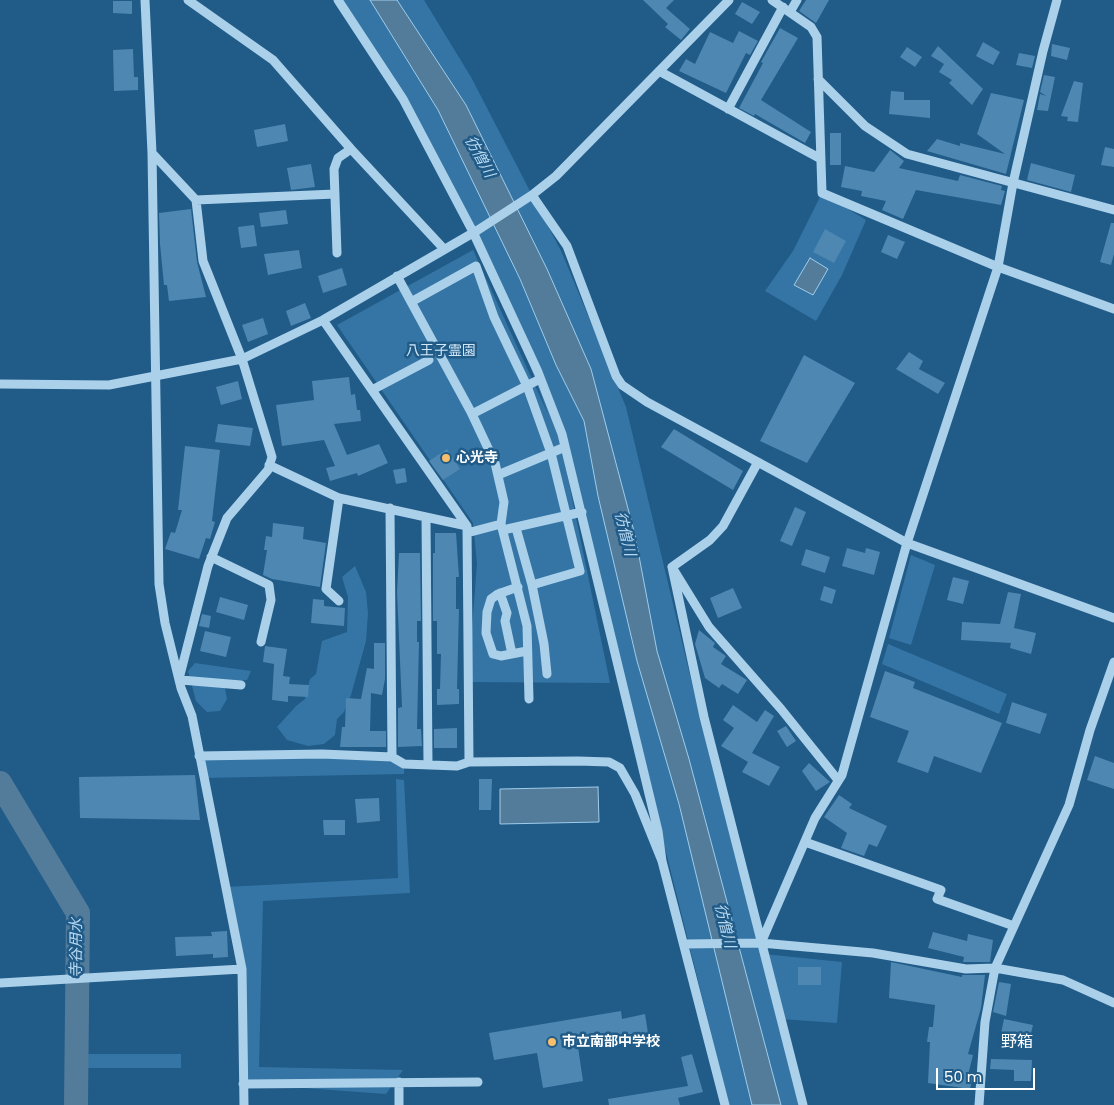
<!DOCTYPE html>
<html>
<head>
<meta charset="utf-8">
<style>
	body { margin:0 }
	#map { position:relative; width:1114px; height:1105px; overflow:hidden; background:#215b88; font-family:Poppins,sans-serif }
	canvas { display:block }
	.scale { position:absolute; left:936px; top:1068px; width:99px; height:22px; box-sizing:border-box; border:2px solid #fff; border-top:0; padding-left:6px; font-size:15px; line-height:18px; white-space:nowrap; color:#fff; -webkit-text-stroke:4px #215b88; paint-order:stroke }
</style>
</head>
<body>
<div id="map">
<canvas width="1114" height="1105"></canvas>
<div class="scale">50 m</div>
</div>
<script>
const ctx = document.querySelector('canvas').getContext('2d');
ctx.lineJoin = 'round';
function fill(path, color) {
  ctx.fillStyle = color;
  ctx.fill(path, 'evenodd');
}
function poly(rows) {
  const path = new Path2D();
  for (const r of rows) {
    path.moveTo(r[0], r[1]);
    for (let i = 2; i < r.length; i += 2) path.lineTo(r[i], r[i + 1]);
  }
  return path;
}
function strokePath(path, color, width, dash) {
  ctx.strokeStyle = color;
  ctx.lineWidth = width;
  ctx.lineCap = dash ? 'butt' : 'round';
  ctx.setLineDash(dash || []);
  ctx.stroke(path);
}
function write(font, color, halo, rows, align = 'center') {
  ctx.font = font + ' Poppins,"Noto Sans JP",sans-serif';
  ctx.lineWidth = 5;
  ctx.setLineDash([]);
  ctx.textBaseline = 'middle';
  ctx.strokeStyle = halo;
  ctx.fillStyle = color;
  for (const [text, x, y, turn = 0] of rows) {
    ctx.save();
    ctx.translate(x, y);
    ctx.rotate((+turn || 0) * Math.PI / 180);
    ctx.textAlign = isNaN(turn) ? turn : align;
    if (halo) ctx.strokeText(text, 0, 0);
    ctx.fillText(text, 0, 0);
    ctx.restore();
  }
}
const green = poly([
	[337,0,424,0,471,77,562,253,626,407,710,759,764,954,842,962,837,1023,781,1019,803,1105,729,1105,613,639,564,459,610,683,468,682,477,563,473,523,337,325,473,250,548,414,497,277,416,123],
	[822,193,866,220,842,275,816,321,765,291,793,251],
	[911,555,935,565,911,645,889,638],
	[355,566,366,592,368,613,366,641,351,695,344,712,337,719,335,735,324,744,308,746,287,740,277,727,296,706,305,699,310,679,316,674,322,641,347,632,348,597,342,577],
	[888,644,1007,694,999,714,882,664],
	[195,663,251,671,247,680,224,683,227,699,220,711,207,712,196,701,188,671],
	[199,756,392,757,404,764,404,774,203,778],
	[396,779,404,780,410,893,263,901,259,1067,403,1070,386,1094,249,1084,243,1082,242,969,226,887,398,878],
	[79,1054,181,1054,181,1068,80,1068]
]);
const water = poly([
	[370,0,397,0,466,105,547,269,591,369,635,535,657,651,689,759,781,1105,752,1105,679,804,637,661,598,496,584,421,556,365,520,279,438,110,370,0],
	[810,258,828,269,813,295,794,285,810,258],
	[598,787,599,822,500,824,500,789,598,787]
]);
const river = poly([
	[0,783,78,913,76,1105]
]);
const building = poly([
	[643,0,674,0,666,8,690,29,681,40,665,27,668,24],
	[806,0,829,0,816,23,799,11],
	[113,1,132,1,132,14,113,13],
	[742,2,760,12,752,24,735,14],
	[780,28,798,38,761,100,811,132,805,143,755,114,754,116,739,108,763,63,761,62],
	[739,31,758,41,750,55,746,53,726,93,679,71,686,59,695,64,710,32,733,43],
	[983,42,1000,52,993,65,976,56],
	[1052,44,1070,48,1067,60,1051,56],
	[938,46,983,89,972,105,949,83,952,80,939,72,944,64,931,56],
	[907,47,922,57,915,67,900,57],
	[133,49,134,77,138,77,138,90,114,91,113,50],
	[1019,53,1035,56,1032,68,1016,65],
	[1044,75,1055,77,1048,111,1037,110,1040,94,1046,96,1040,92],
	[1074,81,1083,83,1078,122,1067,121,1068,117,1061,116],
	[891,91,904,92,904,100,930,100,930,118,889,114],
	[991,93,1024,100,1006,174,927,151,937,139,960,146,960,143,1005,154,977,134],
	[285,124,288,141,257,147,254,130],
	[830,133,841,133,841,165,830,165],
	[1105,147,1114,149,1114,167,1101,165],
	[890,150,904,161,899,168,958,181,960,175,1002,186,1001,190,1005,191,1001,205,916,190,903,219,882,210,886,201,861,196,862,191,841,187,845,166,874,172],
	[1031,163,1075,175,1071,192,1027,180],
	[311,164,315,187,291,190,287,168],
	[191,209,197,262,206,297,169,301,167,285,164,285,160,244,159,213],
	[286,210,288,224,261,227,259,213],
	[1111,223,1114,223,1114,254,1111,265,1100,262],
	[254,225,257,246,241,248,238,227],
	[825,229,846,241,834,263,813,252],
	[888,235,905,242,897,259,881,252],
	[299,250,302,268,268,275,264,254],
	[342,268,347,285,323,293,318,276],
	[305,303,311,318,291,326,286,311],
	[263,318,268,334,248,342,242,325],
	[909,352,923,361,919,369,945,383,938,394,896,369],
	[804,355,855,383,807,463,760,441],
	[349,377,351,395,355,394,357,410,360,410,361,421,334,424,347,455,379,444,388,463,358,476,357,473,330,481,326,468,335,466,324,440,282,446,276,405,314,400,312,381],
	[238,381,242,399,221,405,216,387],
	[218,424,253,428,250,446,215,442],
	[674,429,743,471,733,490,661,447],
	[185,446,220,450,212,521,215,522,210,539,206,538,199,559,165,549,171,532,175,533,182,510,178,510],
	[447,449,460,469,443,480,429,461],
	[405,468,407,482,396,484,393,470],
	[795,507,806,512,792,546,780,541],
	[273,523,304,527,303,539,326,543,320,587,272,579,263,575,267,550,264,550,266,536,272,537],
	[435,533,456,533,459,577,456,577,456,609,459,609,457,689,459,689,459,704,437,705,437,689,440,689,441,654,437,654,437,621,433,621,433,553,435,553],
	[847,548,865,553,866,548,880,552,874,575,842,566],
	[806,549,830,557,825,573,801,565],
	[399,553,420,553,421,621,417,621,417,642,419,642,417,729,421,729,422,746,398,747,398,708,402,707,397,592],
	[953,577,969,581,963,604,947,600],
	[824,586,836,590,832,604,820,600],
	[733,588,742,608,718,618,710,598],
	[1008,592,1021,594,1014,628,1036,633,1031,654,1010,648,1011,643,961,640,962,622,1000,624],
	[220,597,248,605,244,620,216,612],
	[313,599,324,600,324,606,345,608,344,626,311,623],
	[202,614,211,616,209,628,199,626],
	[699,630,715,643,713,647,726,656,721,664,747,680,738,694,722,684,719,688,705,678,695,644],
	[205,631,231,637,226,657,200,651],
	[374,643,385,643,385,679,382,695,371,693,370,731,386,731,386,747,340,747,342,727,345,727,346,698,361,699,367,668,374,669],
	[265,646,287,649,283,676,290,677,289,684,309,685,308,697,288,696,288,702,272,700,274,664,263,662],
	[885,671,915,682,913,688,1002,723,981,773,934,756,928,773,897,762,909,731,870,717],
	[1012,702,1047,714,1040,734,1006,723],
	[733,705,757,722,765,710,774,716,752,753,780,767,769,786,742,772,748,762,721,746,734,728,723,720],
	[786,726,796,741,787,747,777,731],
	[457,728,457,748,434,748,434,729],
	[1095,756,1114,763,1114,789,1087,780],
	[809,763,830,782,816,791,802,771],
	[195,775,200,820,80,818,79,777],
	[479,779,492,779,491,810,479,810],
	[839,795,852,804,849,808,887,826,877,847,869,844,864,856,841,848,847,833,824,817],
	[379,798,380,821,357,823,355,799],
	[323,820,345,820,345,835,324,835],
	[227,931,228,957,213,958,213,954,176,956,175,937,212,936,211,932],
	[933,932,967,941,968,934,993,940,990,962,963,962,964,957,928,948],
	[891,962,962,977,962,975,985,975,981,1008,968,1054,973,1055,968,1075,973,1076,970,1089,928,1083,930,1042,927,1042,929,1027,933,1027,935,1005,889,998],
	[798,967,821,967,821,985,798,985],
	[999,982,1011,984,1006,1016,993,1012],
	[621,1011,622,1019,645,1014,648,1033,624,1035,625,1039,578,1047,583,1081,543,1088,537,1053,494,1060,489,1033],
	[1004,1019,1033,1025,1028,1045,1000,1038],
	[692,1054,703,1092,678,1098,680,1105,609,1105,608,1099,688,1086,681,1057],
	[991,1059,1032,1060,1031,1081,1014,1081,1014,1070,990,1069]
]);
const minor = poly([
	[145,0,152,153,159,584,165,623,181,688,192,716,242,969,244,1105],
	[188,0,273,60,351,149,444,249],
	[338,0,403,99,473,232,538,372,562,434,658,831,662,861],
	[772,0,811,27,817,37,822,193,998,267,1114,309],
	[790,12,797,0],
	[659,71,821,159],
	[818,79,865,126,907,154,1114,210],
	[728,109,783,7],
	[152,153,196,200,203,261,242,359,272,457,268,470,227,518,208,566,180,675],
	[532,195,567,246,616,376,622,385,647,402,907,543,1114,618],
	[196,200,335,194],
	[337,253,334,169,338,158,351,149],
	[397,276,471,412,495,463,504,502,501,524],
	[411,302,476,266,494,317,527,386,551,453,580,571,532,585],
	[323,320,467,526,469,762],
	[0,384,109,385,242,359,323,320,478,230,532,195,556,176,729,0],
	[372,390,429,360],
	[472,414,540,379],
	[758,462,723,526,710,540,672,567,709,627,781,709,838,780],
	[269,465,339,498,467,526],
	[498,475,565,447],
	[390,508,392,757],
	[426,517,428,765],
	[516,528,532,585,544,644,547,674],
	[503,530,582,512],
	[467,533,501,524,527,626,529,699],
	[211,557,269,585,271,600,261,642],
	[672,567,704,717,803,1105],
	[518,587,498,594,491,599,487,612,486,633,493,654,501,656,527,651],
	[500,593,507,613,505,621,512,654],
	[339,601,326,589,339,498],
	[181,680,241,685],
	[199,756,322,754,392,757,404,764,457,766,469,762,578,761,609,762,620,768,635,794,662,861,725,1105],
	[805,842,941,890,937,899,1014,926],
	[761,943,815,818,842,775,907,543,998,267,1013,183,1043,51,1057,0],
	[685,944,761,943,873,953,966,969,995,968,1063,980,1114,1003],
	[0,983,242,969],
	[399,1082,399,1105],
	[243,1084,478,1082],
	[979,1105,985,1022,995,968,1069,805,1090,730,1114,662]
]);
const markers = [
	[446,458,5,"#f7be6c"],
	[552,1042,5,"#f7be6c"]
];
const parkNames = [
	["八王子霊園",441,351]
];
const poiNames = [
	["心光寺",456,458],
	["市立南部中学校",562,1042]
];
const waterNames = [
	["彷僧川",479,157,61],
	["彷僧川",624,534,76],
	["彷僧川",724,926,76],
	["寺谷用水",77,948,-90]
];
const quarterNames = [
	["野箱",1017,1043]
];
fill(green, '#3475a5');
fill(water, '#537c9b');
strokePath(water, '#9fcceb', 1);
strokePath(river, '#537c9b', 24);
fill(building, '#4d87b2');
strokePath(minor, '#abd0ea', 9);
for (const [x, y, r, color] of markers) {
  const dot = new Path2D();
  dot.arc(x, y, r, 0, 2 * Math.PI);
  ctx.fillStyle = color;
  ctx.fill(dot);
  strokePath(dot, '#215b88', 2);
}
write('14px', '#d0e7f8', '#215b88', parkNames);
write('bold 14px', '#fff', '#215b88', poiNames, 'left');
write('italic 15px', '#b7d9f1', '#215b88', waterNames);
write('16px', '#fff', '#215b88', quarterNames);
</script>
</body>
</html>
